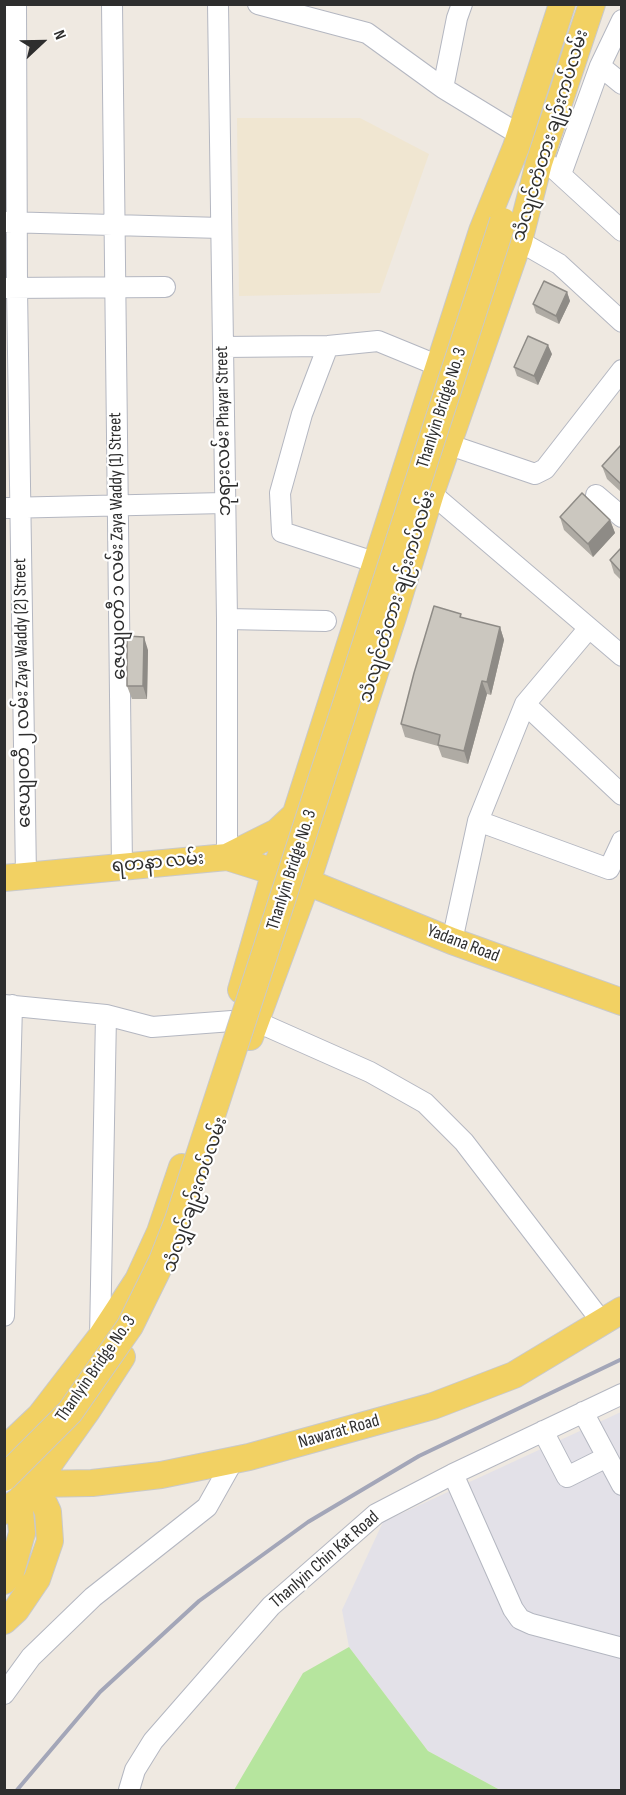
<!DOCTYPE html>
<html>
<head>
<meta charset="utf-8">
<style>
	body { margin:0 }
	#map { position:relative; width:626px; height:1795px; overflow:hidden; background:#efe9e1; font-family:"Sofia Sans Condensed",sans-serif }
	canvas { display:block }
	.frame { position:absolute; inset:0; border:6px solid #2e2e2e; pointer-events:none }
	.north { position:absolute; left:12px; top:12px; width:60px; height:60px; -webkit-text-stroke:4px #fff; paint-order:stroke; rotate:68deg; font-size:16px; font-weight:700; line-height:24px; text-align:center; color:#2e2e2e }
	.north::after { content:''; display:block; margin:auto; width:21px; height:27px; background:#2e2e2e; clip-path:polygon(50% 0,100% 100%,50% 72%,0 100%) }
</style>
</head>
<body>
<div id="map">
<canvas width="626" height="1795"></canvas>
<div class="frame"></div>
<div class="north">N</div>
</div>
<script>
const ctx = document.querySelector('canvas').getContext('2d');
ctx.lineJoin = 'round';
function fill(path, color) {
  ctx.fillStyle = color;
  ctx.fill(path, 'evenodd');
}
function poly(rows) {
  const path = new Path2D();
  for (const r of rows) {
    path.moveTo(r[0], r[1]);
    for (let i = 2; i < r.length; i += 2) path.lineTo(r[i], r[i + 1]);
  }
  return path;
}
function strokePath(path, color, width, dash) {
  ctx.strokeStyle = color;
  ctx.lineWidth = width;
  ctx.lineCap = dash ? 'butt' : 'round';
  ctx.setLineDash(dash || []);
  ctx.stroke(path);
}
function write(font, color, halo, rows, align = 'center') {
  ctx.font = font + ' "Sofia Sans Condensed","Noto Sans Myanmar",sans-serif';
  ctx.lineWidth = 4.5;
  ctx.setLineDash([]);
  ctx.textBaseline = 'middle';
  ctx.strokeStyle = halo;
  ctx.fillStyle = color;
  for (const [text, x, y, turn = 0] of rows) {
    ctx.save();
    ctx.translate(x, y);
    ctx.rotate((+turn || 0) * Math.PI / 180);
    ctx.textAlign = isNaN(turn) ? turn : align;
    if (halo) ctx.strokeText(text, 0, 0);
    ctx.fillText(text, 0, 0);
    ctx.restore();
  }
}
const industrial = poly([
	[621,1412,621,1790,500,1790,428,1751,349,1647,342,1610,383,1522]
]);
const education = poly([
	[237,118,360,118,429,154,380,293,239,296]
]);
const green = poly([
	[349,1647,428,1751,500,1790,234,1790,303,1673]
]);
const minor = poly([
	[16,4,17,288,26,876],
	[112,4,122,867],
	[218,4,227,619,227,857],
	[258,4,367,33,443,88,520,135],
	[600,66,622,84],
	[443,88,457,18,462,4],
	[551,166,622,231],
	[561,174,600,66,622,20],
	[4,222,221,228],
	[519,241,559,264,622,322],
	[4,288,165,287],
	[328,346,302,414,280,493,282,532,377,563],
	[223,347,328,346,378,341,439,366],
	[447,444,535,474,545,469,622,370],
	[431,493,622,656],
	[596,495,622,517],
	[4,508,224,503],
	[227,619,326,621],
	[525,704,622,795],
	[478,821,609,869,622,841],
	[452,941,478,821,525,704,589,628],
	[4,1005,106,1015,152,1027,232,1021,255,1021,370,1072,425,1103,464,1142,602,1322],
	[4,1316,12,1005],
	[100,1338,106,1015],
	[583,1412,622,1485],
	[543,1431,567,1477,607,1457],
	[453,1474,513,1609,520,1619,531,1624,622,1648],
	[4,1694,31,1657,93,1597,207,1507,234,1459],
	[129,1790,135,1770,153,1741,271,1606,376,1514,453,1474,622,1394]
]);
const major = poly([
	[227,857,277,832,294,816],
	[4,878,227,857,307,882,452,941,622,1002],
	[241,990,275,871,296,813,482,231,516,147,562,4],
	[250,1037,307,882,393,617,431,493,519,241,539,163,592,4],
	[4,1450,40,1416,100,1338,138,1280,160,1232,182,1167],
	[35,1484,92,1483,161,1475,249,1457,433,1406,514,1375,622,1310],
	[4,1511,19,1501,35,1484,87,1411,122,1357],
	[4,1581,11,1572,22,1533,19,1501],
	[4,1621,16,1610,37,1579,50,1541,48,1512,35,1484,23,1476]
]);
const rail = poly([
	[17,1790,100,1692,199,1601,308,1522,419,1456,622,1359]
]);
const majorBridge = poly([
	[4,1478,70,1412,130,1326,162,1261,178,1220,503,221]
]);
const wall = poly([
	[567,292,570,301,559,324,536,313,533,304],
	[552,354,538,385,517,376,514,367],
	[621,445,621,492,607,479,602,466],
	[560,517,610,520,615,533,593,557,564,530],
	[621,548,621,580,614,573,610,560],
	[463,618,500,627,504,640,491,695,487,694,468,764,442,757,438,746,405,737,401,724],
	[148,650,147,699,132,699,127,686]
]);
const shadedWall = poly([
	[567,292,570,301,559,324,556,316],
	[548,345,552,354,538,385,534,376],
	[610,520,615,533,593,557,588,544],
	[500,627,504,640,491,695,487,682],
	[144,637,148,650,147,699,143,686],
	[482,681,487,694,468,764,464,751]
]);
const building = poly([
	[544,281,567,292,556,316,533,304,544,281],
	[528,336,548,345,534,376,514,367,528,336],
	[621,445,621,484,602,466,621,445],
	[582,493,610,520,588,544,560,517,582,493],
	[621,548,621,572,610,560,621,548],
	[434,606,461,614,460,617,500,627,487,682,482,681,464,751,438,745,440,735,401,724,414,673,434,606],
	[127,636,144,637,143,686,127,686,127,636]
]);
const streetNames = [
	["သံလျင်တံတား ချဉ်းကပ်လမ်း",551,136,-73],
	["Thanlyin Bridge No. 3",442,408,-72],
	["ဘုရားလမ်း Phayar Street",224,431,-91],
	["ဇေယျဝတီ ၁ လမ်း Zaya Waddy (1) Street",118,546,-91],
	["သံလျင်တံတား ချဉ်းကပ်လမ်း",398,597,-73],
	["ဇေယျဝတီ ၂ လမ်း Zaya Waddy (2) Street",23,693,-91],
	["ရတနာ လမ်း",158,863,-5],
	["Thanlyin Bridge No. 3",292,870,-72],
	["Yadana Road",463,944,21],
	["သံလျှင်ချဉ်းကပ်လမ်း",196,1195,-71],
	["Thanlyin Bridge No. 3",96,1369,-55],
	["Nawarat Road",339,1432,-16],
	["Thanlyin Chin Kat Road",325,1560,-41]
];
fill(industrial, '#e3e1e8');
fill(education, '#f0e6d1');
fill(green, '#b6e59e');
strokePath(minor, '#b4b7c1', 22);
strokePath(major, '#c9c9c9', 28);
strokePath(minor, '#fff', 20);
strokePath(major, '#f2d163', 26);
strokePath(rail, '#a3a6b8', 4);
strokePath(majorBridge, '#c9c9c9', 28, []);
strokePath(majorBridge, '#f2d163', 26);
fill(wall, '#afaba4');
fill(shadedWall, '#8e8b86');
fill(building, '#cbc7bf');
strokePath(building, '#8e8b86', 1.5);
write('18px', '#2e2e2e', '#fff', streetNames);
</script>
</body>
</html>
